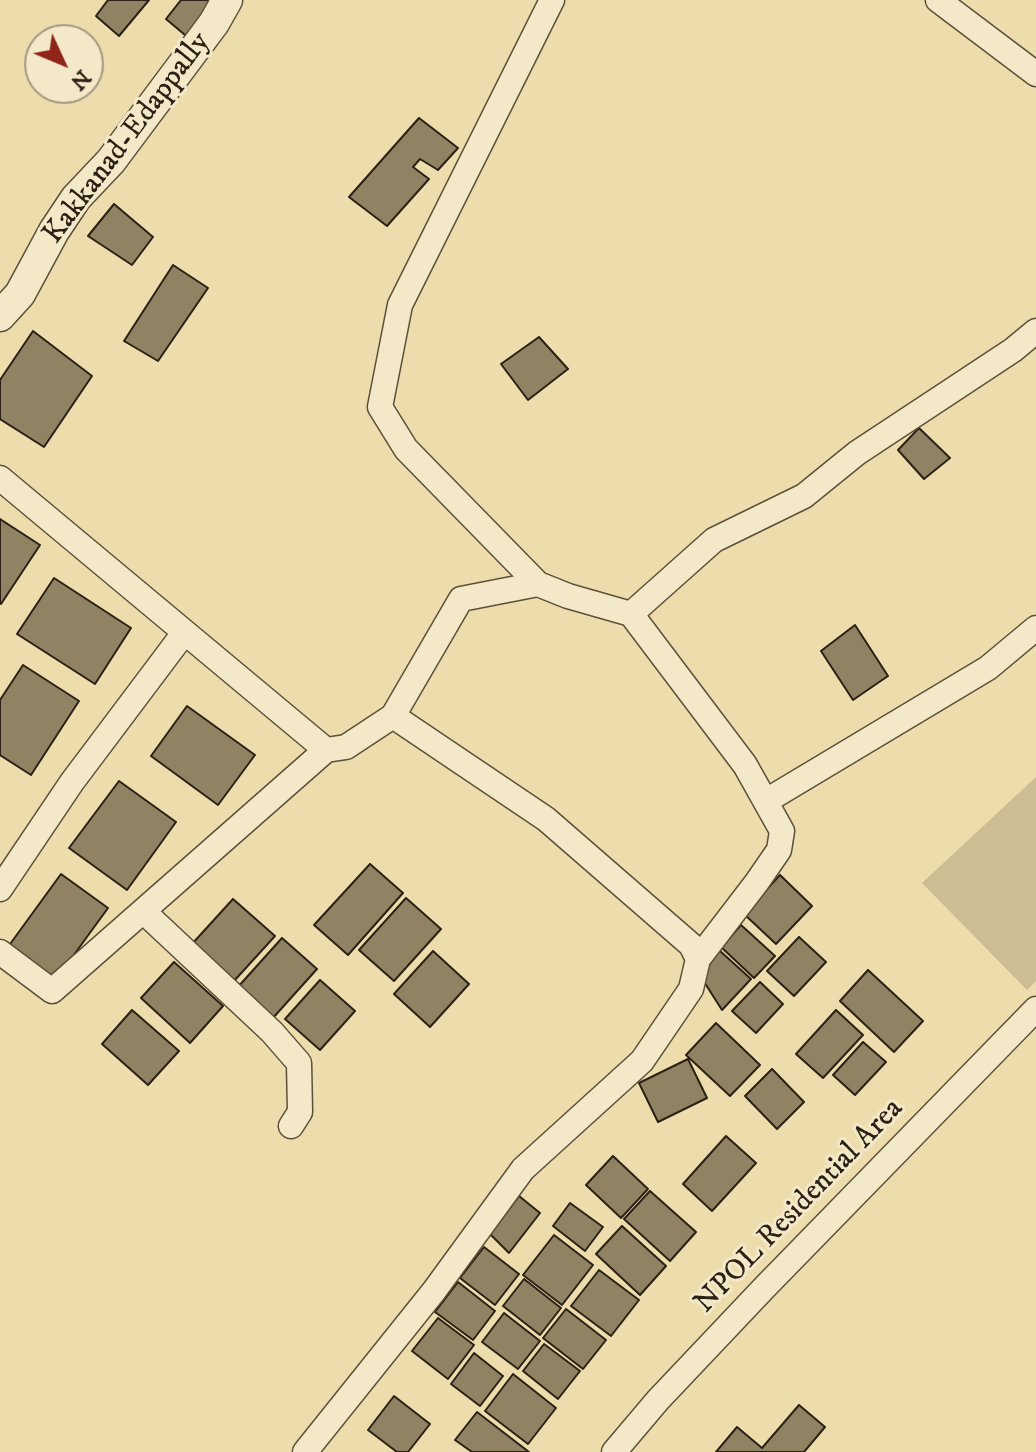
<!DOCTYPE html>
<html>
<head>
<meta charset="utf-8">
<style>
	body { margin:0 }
	#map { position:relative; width:1036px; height:1452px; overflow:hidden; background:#edddac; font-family:"IM FELL DW Pica",serif }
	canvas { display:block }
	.north { position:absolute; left:24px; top:24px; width:80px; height:80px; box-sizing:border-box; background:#f3e9c9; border:2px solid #a39981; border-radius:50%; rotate:134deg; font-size:22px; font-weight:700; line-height:32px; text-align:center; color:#2c2115 }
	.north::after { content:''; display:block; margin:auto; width:28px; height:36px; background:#8f2418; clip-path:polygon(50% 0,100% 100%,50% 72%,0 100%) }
</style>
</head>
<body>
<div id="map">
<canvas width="1036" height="1452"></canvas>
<div class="north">N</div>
</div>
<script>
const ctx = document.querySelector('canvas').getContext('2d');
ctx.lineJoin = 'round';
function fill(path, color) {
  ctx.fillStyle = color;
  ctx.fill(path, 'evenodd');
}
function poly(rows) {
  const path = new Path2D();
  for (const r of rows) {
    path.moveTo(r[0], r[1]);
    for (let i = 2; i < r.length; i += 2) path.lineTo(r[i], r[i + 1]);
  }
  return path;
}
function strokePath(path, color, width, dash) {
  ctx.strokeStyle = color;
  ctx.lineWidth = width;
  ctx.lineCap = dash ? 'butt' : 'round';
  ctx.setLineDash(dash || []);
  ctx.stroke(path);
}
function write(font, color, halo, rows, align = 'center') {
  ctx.font = font + ' "IM FELL DW Pica",serif';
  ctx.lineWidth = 6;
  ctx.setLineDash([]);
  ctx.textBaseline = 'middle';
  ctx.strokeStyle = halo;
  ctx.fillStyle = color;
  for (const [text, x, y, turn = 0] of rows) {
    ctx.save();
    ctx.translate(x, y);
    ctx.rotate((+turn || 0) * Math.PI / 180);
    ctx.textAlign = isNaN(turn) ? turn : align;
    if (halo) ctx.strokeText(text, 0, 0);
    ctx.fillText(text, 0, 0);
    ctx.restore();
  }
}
const green = poly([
	[1036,777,1036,981,1027,990,922,883]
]);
const building = poly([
	[108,0,149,0,119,36,96,16,108,0],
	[181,0,207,0,213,5,191,40,166,19,181,0],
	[419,118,458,148,438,170,420,159,413,167,429,179,387,226,349,197,419,118],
	[114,204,153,237,132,265,88,236,114,204],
	[173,265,208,288,158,361,124,341,173,265],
	[33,331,92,376,44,447,0,419,0,380,33,331],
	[539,337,568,369,528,400,501,364,539,337],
	[919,428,950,458,924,479,898,450,919,428],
	[0,519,40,545,1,604,0,603,0,519],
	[54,578,131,628,95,684,17,634,54,578],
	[855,625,888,676,853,700,821,651,855,625],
	[23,665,79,701,31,775,0,755,0,700,23,665],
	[187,706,255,755,218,805,151,756,187,706],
	[119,781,176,822,127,890,69,848,119,781],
	[370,864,403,893,348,955,314,925,370,864],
	[61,874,108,908,52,985,5,951,61,874],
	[780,875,812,906,776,944,744,914,780,875],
	[406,898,441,929,394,981,359,950,406,898],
	[233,899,275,936,234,981,192,944,233,899],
	[741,925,775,956,754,978,721,947,741,925],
	[799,937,826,962,794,996,767,971,799,937],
	[282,938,317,969,272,1019,237,988,282,938],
	[719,950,751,979,722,1010,701,977,719,950],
	[433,951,469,984,430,1027,394,994,433,951],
	[174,962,223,1006,190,1043,141,998,174,962],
	[868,970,923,1021,894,1052,840,1001,868,970],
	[320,980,355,1011,320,1050,285,1019,320,980],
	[760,982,783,1004,756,1033,732,1011,760,982],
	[132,1010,179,1051,148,1085,102,1044,132,1010],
	[836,1010,863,1035,823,1078,796,1054,836,1010],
	[716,1023,760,1065,730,1096,686,1055,716,1023],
	[863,1042,886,1062,855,1095,833,1075,863,1042],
	[688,1059,707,1098,658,1122,639,1083,688,1059],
	[772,1069,804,1102,777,1129,745,1096,772,1069],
	[726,1136,756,1163,712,1211,683,1184,726,1136],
	[613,1156,648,1189,621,1218,586,1185,613,1156],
	[650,1191,696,1232,670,1261,624,1219,650,1191],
	[519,1196,540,1213,509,1253,490,1234,519,1196],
	[570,1203,603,1227,585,1251,553,1226,570,1203],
	[622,1226,666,1266,640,1295,596,1254,622,1226],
	[554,1235,593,1265,562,1305,523,1275,554,1235],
	[484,1247,519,1274,495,1305,460,1278,484,1247],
	[599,1270,639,1300,611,1336,571,1306,599,1270],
	[524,1279,561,1308,540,1335,503,1306,524,1279],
	[458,1282,495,1311,473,1340,435,1312,458,1282],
	[566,1309,606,1340,583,1369,543,1338,566,1309],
	[504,1313,540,1341,518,1369,482,1342,504,1313],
	[438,1318,474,1345,448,1379,412,1351,438,1318],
	[544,1344,580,1371,558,1399,523,1371,544,1344],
	[474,1353,503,1376,480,1406,451,1384,474,1353],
	[513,1374,556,1408,528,1444,485,1411,513,1374],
	[394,1396,430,1424,408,1452,397,1452,368,1430,394,1396],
	[799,1405,825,1427,804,1452,716,1452,737,1427,762,1448,799,1405],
	[477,1412,529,1452,472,1452,455,1440,477,1412]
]);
const minor = poly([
	[938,0,1036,74],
	[0,478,326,750],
	[538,584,406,449,380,407,400,305,552,0],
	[631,614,714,540,804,496,857,453,1013,350,1036,331],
	[393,716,546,819,691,945,698,959],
	[766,801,988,668,1036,628],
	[0,889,72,782,184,633],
	[143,911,272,1032,299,1063,300,1112,291,1126],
	[0,952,52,991,326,750,346,747,393,716,461,599,538,584,568,596,631,614,745,765,782,831,779,850,757,882,698,959,691,989,642,1061,523,1169,434,1291,305,1452],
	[614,1452,658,1400,764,1288,1036,1009]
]);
const tertiary = poly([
	[0,316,20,294,54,231,76,198,111,161,214,23,227,0]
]);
const streetNames = [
	["Kakkanad-Edappally",128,139,-53],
	["NPOL Residential Area",800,1207,-46]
];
fill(green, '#ccbd92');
fill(building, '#908364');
strokePath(building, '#2c2115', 2);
strokePath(minor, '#5c503b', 27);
strokePath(tertiary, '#5c503b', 33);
strokePath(minor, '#f3e9c9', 24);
strokePath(tertiary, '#f3e9c9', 30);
write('30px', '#2c2115', '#f3e9c9', streetNames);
</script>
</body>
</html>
